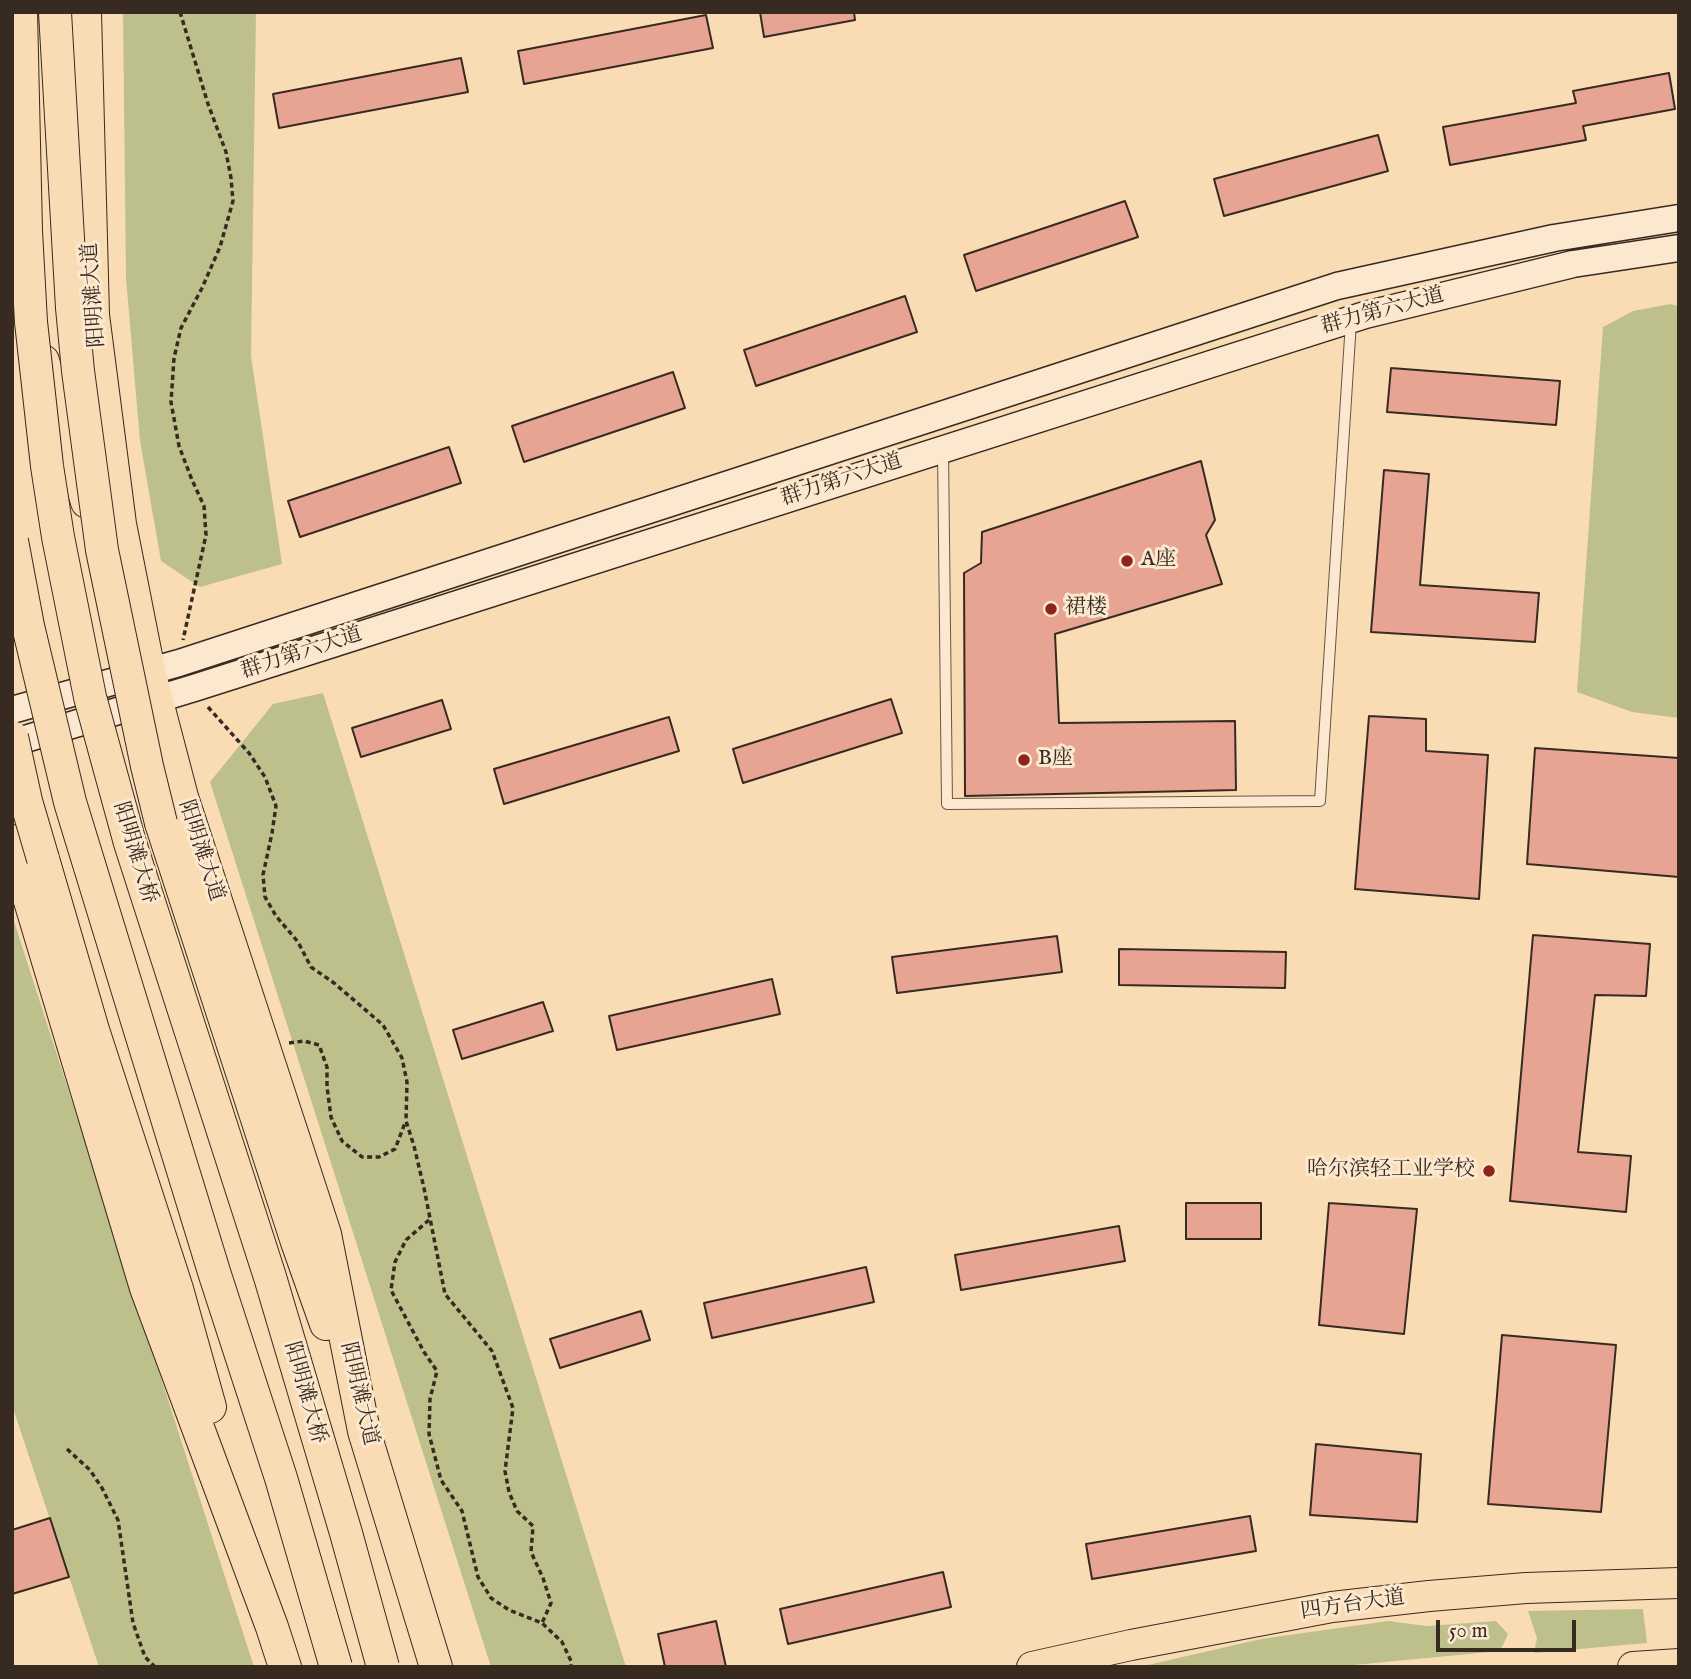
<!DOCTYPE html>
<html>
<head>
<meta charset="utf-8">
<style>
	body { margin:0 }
	#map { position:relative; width:1691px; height:1679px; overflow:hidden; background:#f9dcb3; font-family:"IM FELL English",serif }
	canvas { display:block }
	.frame { position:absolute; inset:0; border:14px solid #362a21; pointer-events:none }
	.scale { position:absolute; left:1436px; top:1620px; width:140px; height:32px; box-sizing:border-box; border:4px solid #362a21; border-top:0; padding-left:9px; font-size:21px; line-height:24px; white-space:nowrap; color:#362a21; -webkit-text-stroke:5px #fbe8ce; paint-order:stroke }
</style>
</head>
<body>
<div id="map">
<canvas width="1691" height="1679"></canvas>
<div class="frame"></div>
<div class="scale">50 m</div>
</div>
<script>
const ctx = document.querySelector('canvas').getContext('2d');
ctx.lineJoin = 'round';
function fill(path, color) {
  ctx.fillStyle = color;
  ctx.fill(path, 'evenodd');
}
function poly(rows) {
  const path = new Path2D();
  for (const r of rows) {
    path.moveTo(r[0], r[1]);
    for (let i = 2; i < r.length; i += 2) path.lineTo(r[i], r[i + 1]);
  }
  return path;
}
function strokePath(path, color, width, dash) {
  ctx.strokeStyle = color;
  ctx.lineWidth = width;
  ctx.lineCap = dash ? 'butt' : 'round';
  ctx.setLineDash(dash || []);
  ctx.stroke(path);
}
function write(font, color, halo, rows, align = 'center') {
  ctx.font = font + ' "IM FELL English","Noto Serif SC",serif';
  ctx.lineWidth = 6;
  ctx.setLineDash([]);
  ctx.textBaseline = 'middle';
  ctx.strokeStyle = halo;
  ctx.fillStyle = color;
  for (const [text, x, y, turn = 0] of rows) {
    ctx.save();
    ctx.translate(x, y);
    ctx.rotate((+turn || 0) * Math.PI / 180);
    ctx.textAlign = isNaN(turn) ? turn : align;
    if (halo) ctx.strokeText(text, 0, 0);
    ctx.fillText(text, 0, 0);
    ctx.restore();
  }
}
const green = poly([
	[123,12,256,12,251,356,282,564,200,587,161,561,140,441,126,278],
	[1670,304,1679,306,1679,718,1632,712,1577,692,1603,327,1633,311],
	[323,693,626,1667,491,1667,210,782,273,704],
	[12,915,254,1667,99,1667,12,1405],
	[1643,1609,1647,1643,1534,1653,1537,1638,1528,1611],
	[1388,1621,1427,1626,1496,1621,1508,1634,1500,1651,1333,1667,1139,1667,1261,1639]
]);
const building = poly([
	[760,12,854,12,855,20,764,37,760,12],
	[706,15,713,48,524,84,518,51,706,15],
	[461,58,468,92,279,128,273,94,461,58],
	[1669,73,1675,109,1583,126,1586,140,1450,165,1443,127,1576,103,1573,91,1669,73],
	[1378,135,1388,171,1224,216,1214,179,1378,135],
	[1125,201,1138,237,976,291,964,255,1125,201],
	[905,296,917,332,756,386,744,350,905,296],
	[1391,368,1560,381,1556,425,1387,412,1391,368],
	[673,372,685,408,524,462,512,426,673,372],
	[449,447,461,483,300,537,288,501,449,447],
	[1201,461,1215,520,1206,535,1222,584,1055,634,1059,723,1235,721,1236,790,965,796,964,573,981,563,982,532,1201,461],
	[1384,470,1429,474,1420,585,1539,593,1535,642,1371,632,1384,470],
	[891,699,902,733,743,783,733,749,891,699],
	[442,700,451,729,361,757,352,728,442,700],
	[1369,716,1426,719,1426,751,1488,755,1479,899,1355,889,1369,716],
	[669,717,679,751,504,804,494,769,669,717],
	[1535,748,1679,758,1679,877,1527,864,1535,748],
	[1533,935,1650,944,1646,996,1595,995,1578,1152,1631,1156,1626,1212,1510,1201,1533,935],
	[1057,936,1062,972,897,993,892,957,1057,936],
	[1119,949,1286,952,1285,988,1119,985,1119,949],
	[772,979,780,1014,617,1050,609,1016,772,979],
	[543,1002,553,1031,462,1059,453,1030,543,1002],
	[1186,1203,1261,1203,1261,1239,1186,1239,1186,1203],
	[1329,1203,1417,1209,1404,1334,1319,1325,1329,1203],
	[1119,1226,1125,1261,961,1290,955,1255,1119,1226],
	[866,1267,874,1302,712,1338,704,1303,866,1267],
	[641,1311,650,1340,560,1368,550,1339,641,1311],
	[1502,1335,1616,1345,1601,1512,1488,1504,1502,1335],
	[1316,1444,1421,1454,1417,1522,1310,1515,1316,1444],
	[1250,1516,1256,1551,1092,1579,1086,1544,1250,1516],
	[50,1518,69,1577,12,1594,12,1530,50,1518],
	[943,1572,951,1607,788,1644,780,1609,943,1572],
	[716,1621,726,1667,665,1667,658,1634,716,1621]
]);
const path = poly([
	[180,12,208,104,226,152,231,178,233,201,220,247,202,288,181,328,174,358,171,402,179,446,192,480,204,506,206,535,183,640],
	[208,707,249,753,265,777,276,806,272,833,263,875,265,897,276,916,298,942,311,967,334,983,383,1025,402,1058,407,1082,406,1121,414,1146,424,1188,445,1294,492,1351,513,1408,505,1471,509,1492,517,1511,533,1526,531,1552,543,1578,551,1603,542,1623],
	[289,1043,304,1041,319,1045,327,1067,327,1087,331,1117,342,1141,362,1157,379,1157,395,1149,405,1123],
	[429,1220,406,1240,395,1262,391,1290,424,1352,437,1371,430,1399,429,1434,441,1480,462,1511,478,1577,491,1598,509,1610,542,1623,562,1642,571,1661,571,1667],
	[67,1449,90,1470,102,1488,118,1520,133,1623,145,1657,155,1667]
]);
const service = poly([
	[943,450,947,804,1320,801,1351,322]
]);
const secondary = poly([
	[12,710,179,663,1337,286,1554,238,1679,218],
	[12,743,194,688,1365,315,1573,264,1679,248]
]);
const primary = poly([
	[1032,1667,1131,1645,1332,1607,1429,1596,1526,1588,1679,1583],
	[1633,1667,1679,1664]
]);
const trunk = poly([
	[85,12,93,315,120,524,149,671,182,797,325,1234,364,1431,436,1667],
	[43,361,87,502],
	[161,823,297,1242,326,1324],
	[12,841,146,1288,272,1627,285,1667],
	[43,859,93,1030,177,1289,210,1407]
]);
const trunkBridge = poly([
	[21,12,26,231,31,322,47,466,58,537,90,697,130,843,270,1277,346,1533,383,1667],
	[55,12,72,308,78,371,102,550,147,766,161,823],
	[12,541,28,626,70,802,215,1275,281,1478,336,1667],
	[12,737,26,801,43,859]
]);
const markers = [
	[1127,561,7,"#8f2418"],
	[1051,609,7,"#8f2418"],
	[1024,760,7,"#8f2418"],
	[1489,1171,7,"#8f2418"]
];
const streetNames = [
	["阳明滩大道",95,295,-94],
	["群力第六大道",1383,312,-15],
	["群力第六大道",842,481,-18],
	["群力第六大道",302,654,-18],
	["阳明滩大道",200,851,72],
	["阳明滩大桥",134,853,73],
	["阳明滩大桥",304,1393,74],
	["阳明滩大道",358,1394,77],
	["四方台大道",1353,1606,-8]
];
const poiNames = [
	["A座",1141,561],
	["裙楼",1065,609],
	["B座",1038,760],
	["哈尔滨轻工业学校",1475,1171,"right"]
];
fill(green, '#bec08c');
fill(building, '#e8a492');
strokePath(building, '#362a21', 2);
strokePath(service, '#675646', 12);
strokePath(secondary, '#362a21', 29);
strokePath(primary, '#362a21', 32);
strokePath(trunk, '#362a21', 34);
strokePath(path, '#362a21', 3.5, [5, 3.5]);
strokePath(service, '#fbe8ce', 10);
strokePath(secondary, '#fbe8ce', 26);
strokePath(primary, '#f9dcb3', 30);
strokePath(trunk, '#f9dcb3', 32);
strokePath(trunkBridge, '#362a21', 34, []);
strokePath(trunkBridge, '#f9dcb3', 32);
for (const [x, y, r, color] of markers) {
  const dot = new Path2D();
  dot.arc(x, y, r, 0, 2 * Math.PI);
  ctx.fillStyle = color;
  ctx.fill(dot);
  strokePath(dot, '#fbe8ce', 2.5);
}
write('21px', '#362a21', '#fbe8ce', streetNames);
write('21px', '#362a21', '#fbe8ce', poiNames, 'left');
</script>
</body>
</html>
